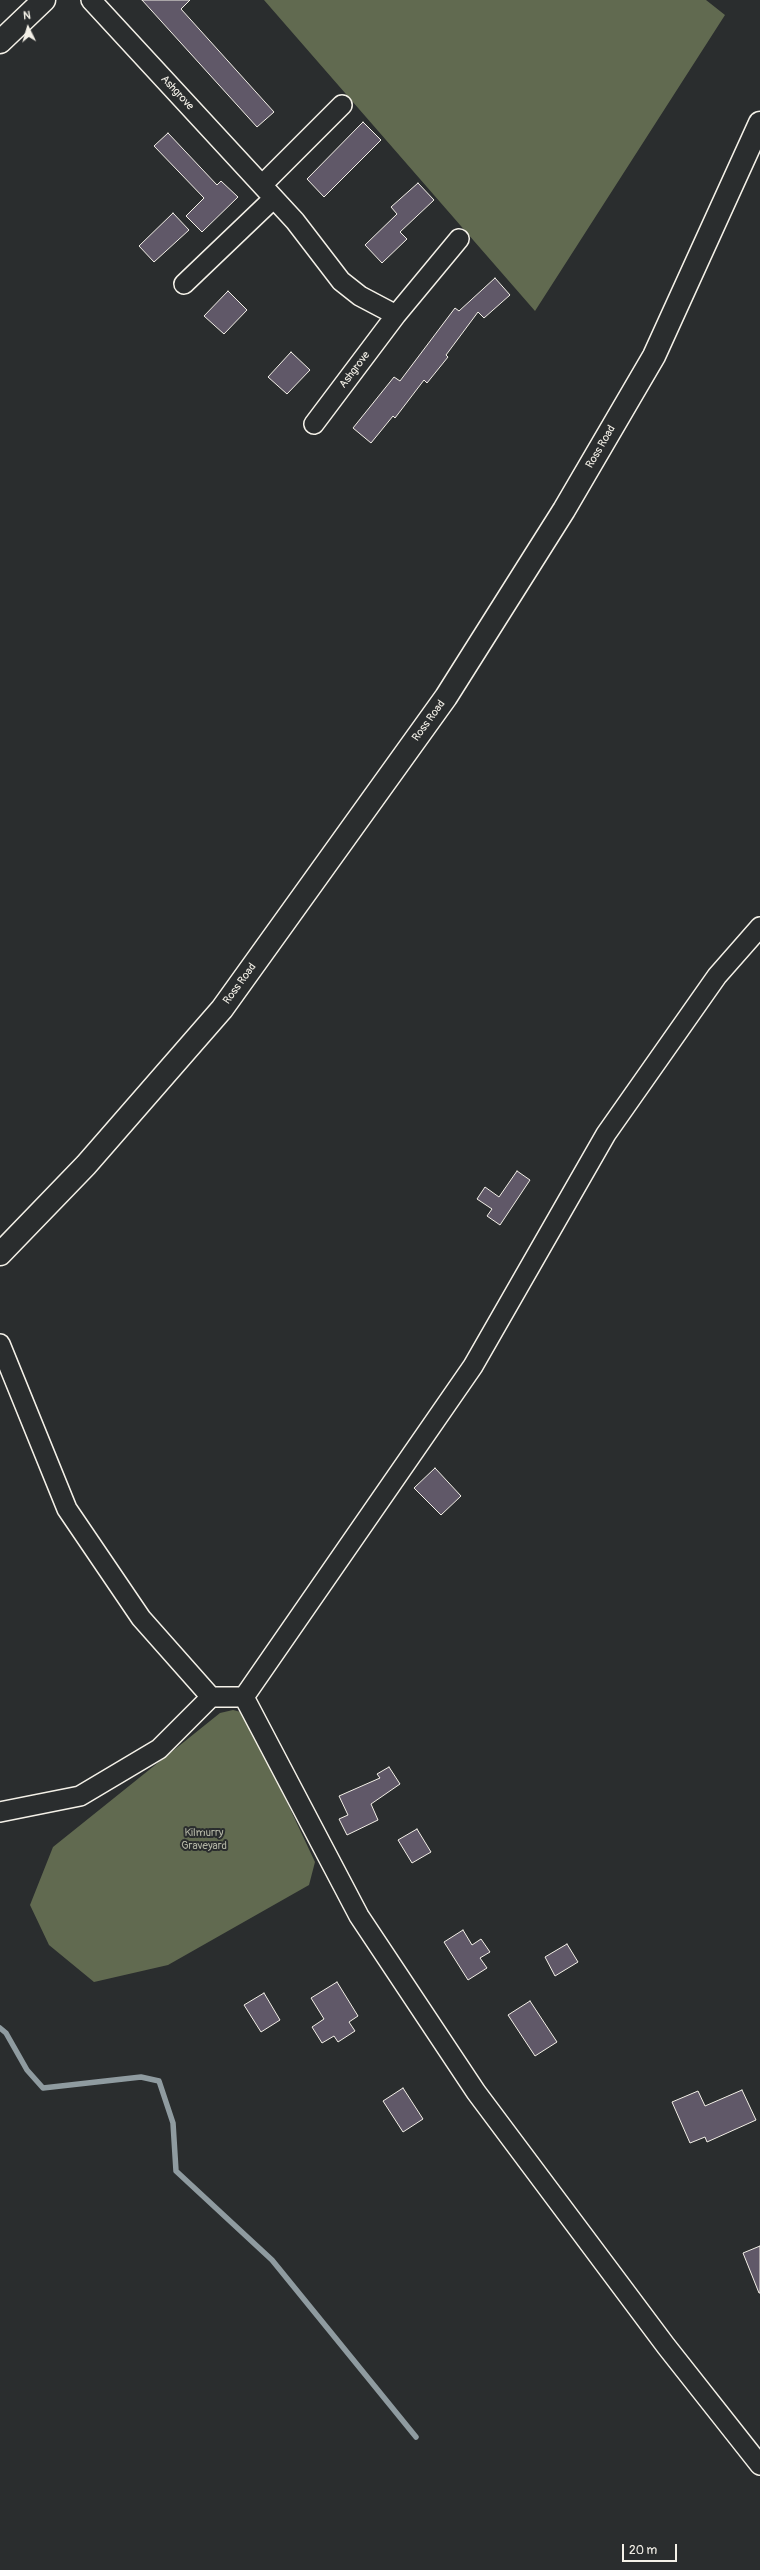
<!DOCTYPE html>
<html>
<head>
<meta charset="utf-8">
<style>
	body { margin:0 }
	#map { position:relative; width:760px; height:2570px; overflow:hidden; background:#2a2d2e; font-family:Pangolin,sans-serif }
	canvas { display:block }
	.north { position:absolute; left:8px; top:8px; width:40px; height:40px; -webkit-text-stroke:3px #2a2d2e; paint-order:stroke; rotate:355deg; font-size:11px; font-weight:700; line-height:16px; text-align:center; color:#f4f1e8 }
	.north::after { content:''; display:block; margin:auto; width:14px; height:18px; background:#f4f1e8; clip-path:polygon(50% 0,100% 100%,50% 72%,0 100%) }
	.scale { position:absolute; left:622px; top:2544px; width:55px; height:18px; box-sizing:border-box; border:2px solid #f4f1e8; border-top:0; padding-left:5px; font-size:12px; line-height:14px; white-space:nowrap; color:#f4f1e8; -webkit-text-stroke:3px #2a2d2e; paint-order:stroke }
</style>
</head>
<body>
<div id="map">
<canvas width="760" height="2570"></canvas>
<div class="north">N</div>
<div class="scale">20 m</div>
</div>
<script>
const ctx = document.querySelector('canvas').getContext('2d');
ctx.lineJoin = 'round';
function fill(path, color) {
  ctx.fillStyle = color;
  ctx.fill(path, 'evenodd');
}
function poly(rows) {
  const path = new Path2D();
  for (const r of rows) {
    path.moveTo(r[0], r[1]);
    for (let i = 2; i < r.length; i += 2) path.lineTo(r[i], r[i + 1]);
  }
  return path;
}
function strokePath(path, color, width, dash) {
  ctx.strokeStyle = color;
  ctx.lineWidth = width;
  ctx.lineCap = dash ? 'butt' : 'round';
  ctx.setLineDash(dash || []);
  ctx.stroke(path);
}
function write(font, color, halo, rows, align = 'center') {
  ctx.font = font + ' Pangolin,sans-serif';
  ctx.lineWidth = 4;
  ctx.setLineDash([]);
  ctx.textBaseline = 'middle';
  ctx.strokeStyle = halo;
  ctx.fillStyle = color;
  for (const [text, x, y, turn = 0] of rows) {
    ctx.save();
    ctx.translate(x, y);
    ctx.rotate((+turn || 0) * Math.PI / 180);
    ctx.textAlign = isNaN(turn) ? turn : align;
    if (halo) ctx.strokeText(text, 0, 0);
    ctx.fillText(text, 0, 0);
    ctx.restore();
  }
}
const green = poly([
	[264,0,706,0,725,15,535,311],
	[233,1710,245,1713,315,1862,309,1885,168,1965,94,1982,49,1945,30,1905,53,1847,220,1713]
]);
const stream = poly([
	[0,2028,6,2033,27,2070,43,2088,141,2077,159,2081,173,2123,176,2171,272,2260,416,2437]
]);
const building = poly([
	[142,0,190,0,181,9,274,112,257,127,142,0],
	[363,122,381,140,324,197,307,179,363,122],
	[168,133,217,185,221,181,238,197,202,232,186,216,204,198,154,146,168,133],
	[418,183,434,200,400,232,407,239,382,263,365,245,397,214,391,207,418,183],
	[173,213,189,230,154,262,139,246,173,213],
	[495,278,510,295,484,318,478,312,446,355,448,357,427,383,424,380,395,418,393,416,371,443,353,428,394,377,400,381,455,308,459,311,495,278],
	[228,291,247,310,224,334,204,316,228,291],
	[291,352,310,370,287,394,268,377,291,352],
	[517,1171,530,1180,500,1225,487,1216,492,1209,477,1199,485,1187,499,1197,517,1171],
	[435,1468,461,1496,441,1515,414,1488,435,1468],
	[389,1767,400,1784,371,1804,378,1820,347,1835,339,1819,348,1815,339,1796,380,1778,377,1774,389,1767],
	[417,1829,431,1852,412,1863,398,1840,417,1829],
	[463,1930,472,1945,481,1939,490,1952,480,1958,487,1968,468,1980,444,1942,463,1930],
	[567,1944,578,1962,555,1976,545,1957,567,1944],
	[337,1982,358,2016,349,2022,355,2031,338,2042,334,2036,322,2043,312,2027,324,2019,311,1998,337,1982],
	[264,1993,280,2020,261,2032,244,2005,264,1993],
	[530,2001,557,2042,535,2056,508,2015,530,2001],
	[403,2088,423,2119,403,2132,383,2101,403,2088],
	[742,2090,756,2120,707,2142,705,2137,690,2143,672,2102,698,2091,705,2106,742,2090],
	[760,2246,760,2293,759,2293,743,2253,760,2246]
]);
const street = poly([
	[91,0,295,221,341,281,360,296,396,315,459,239],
	[262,185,342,105],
	[184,284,274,198],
	[314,424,396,315],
	[0,1344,67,1509,141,1618,211,1697,244,1697,359,1916,476,2092,666,2346,760,2465],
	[244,1697,473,1366,606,1134,717,976,760,927],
	[0,1812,80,1796,159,1749,211,1697]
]);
const secondary = poly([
	[0,42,44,0],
	[0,1254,86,1165,222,1009,446,697,564,510,654,356,760,123]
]);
const streetNames = [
	["Ashgrove",177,93,47],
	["Ashgrove",355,370,-53],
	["Ross Road",601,447,-60],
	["Ross Road",429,721,-54],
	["Ross Road",240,984,-54]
];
const parkNames = [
	["Kilmurry",204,1833],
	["Graveyard",204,1846]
];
fill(green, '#616a50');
strokePath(stream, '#8f9ba0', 5.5);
fill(building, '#605868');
strokePath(building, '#f4f1e8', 1);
strokePath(street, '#f4f1e8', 22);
strokePath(secondary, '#f4f1e8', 25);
strokePath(street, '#2a2d2e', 19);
strokePath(secondary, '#2a2d2e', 22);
write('11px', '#f4f1e8', '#2a2d2e', streetNames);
write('11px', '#b2b4a4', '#2a2d2e', parkNames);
</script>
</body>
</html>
